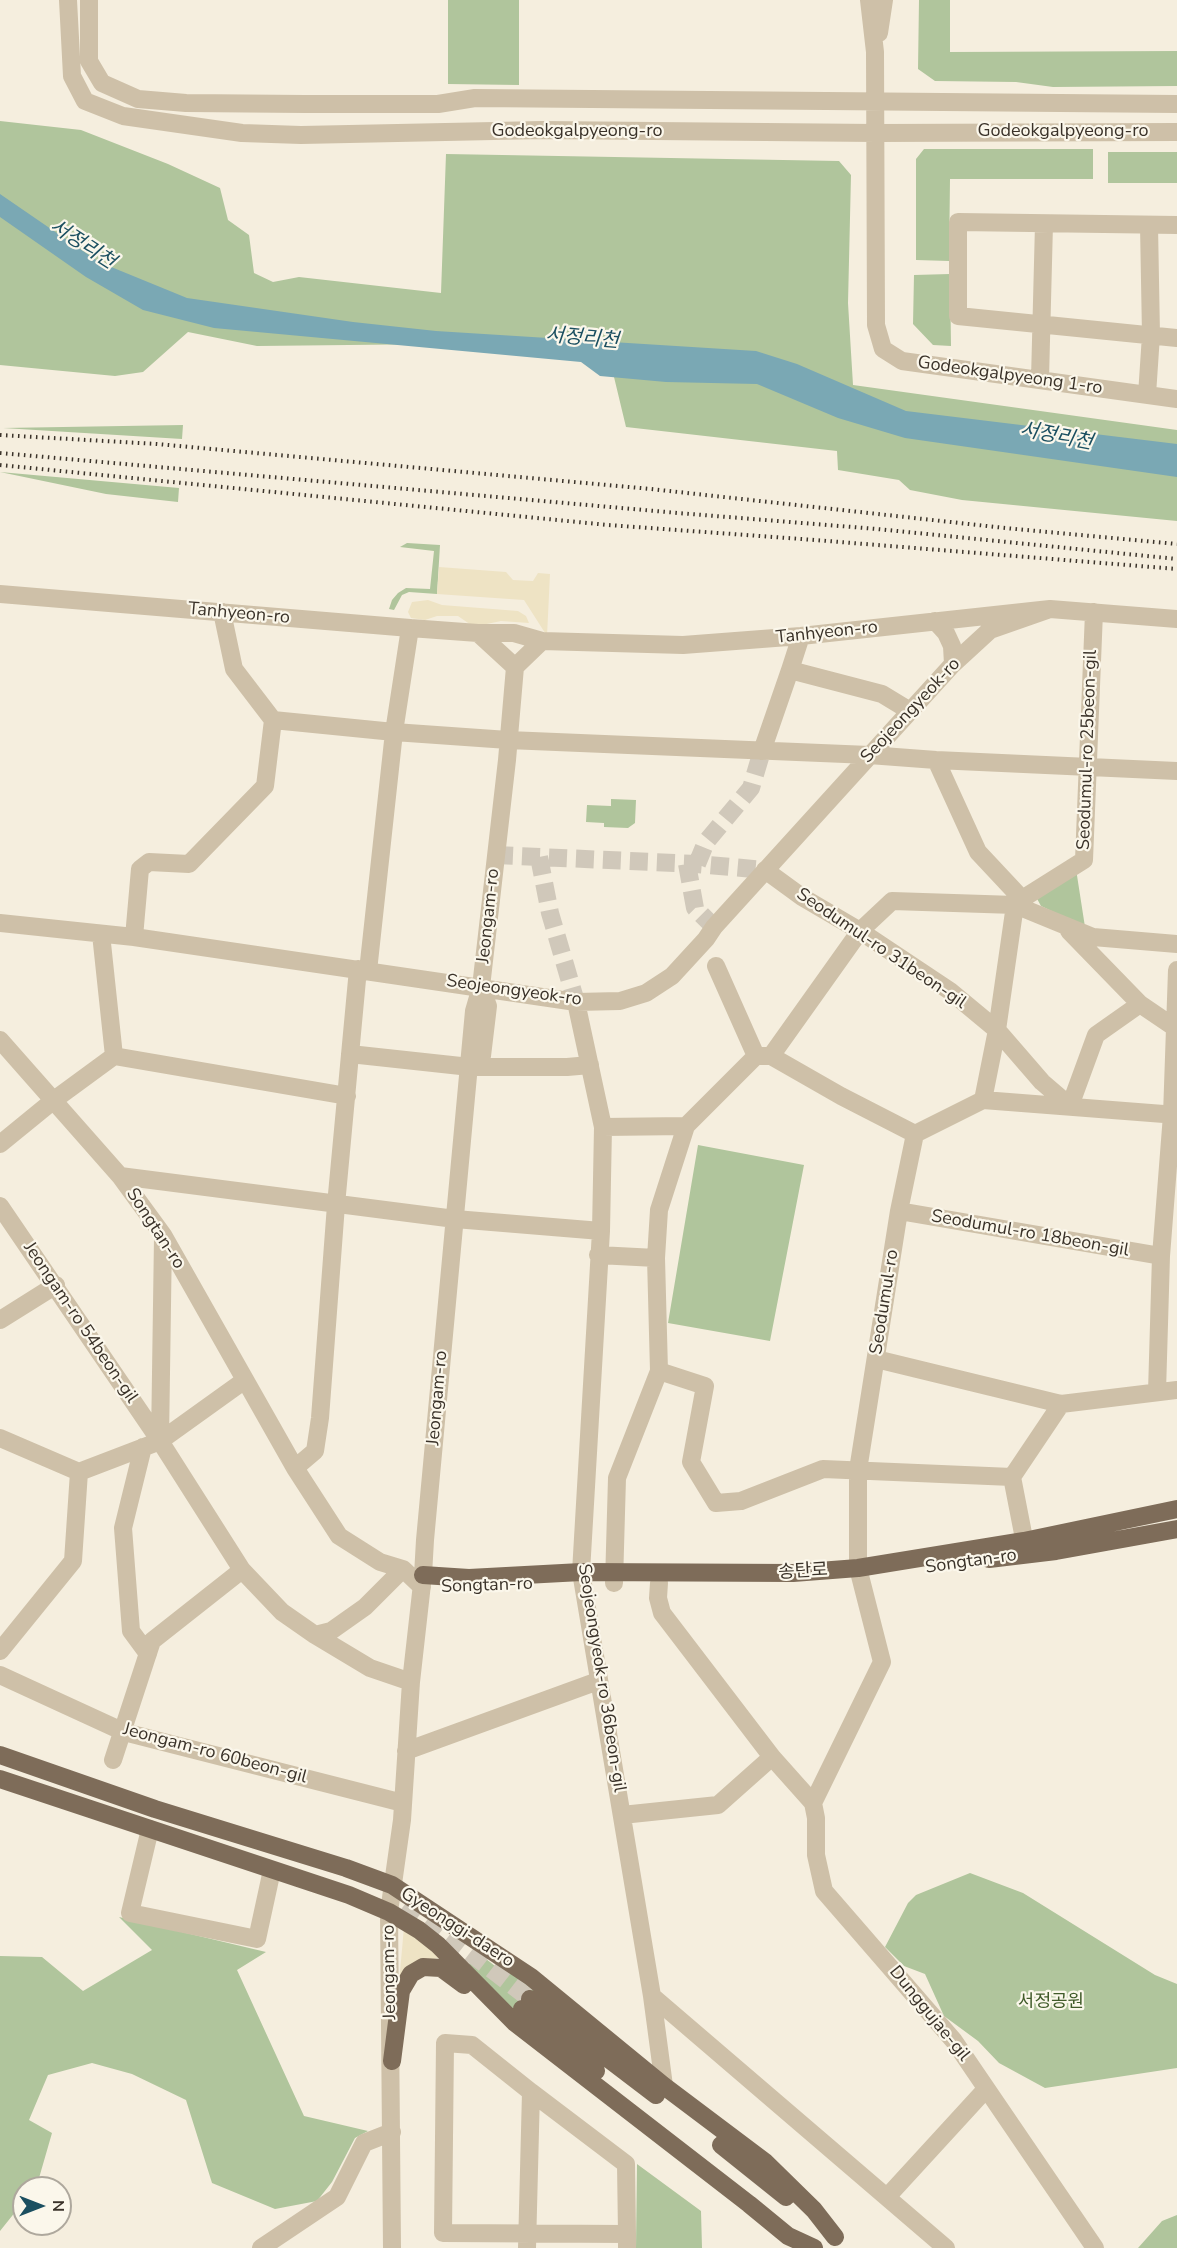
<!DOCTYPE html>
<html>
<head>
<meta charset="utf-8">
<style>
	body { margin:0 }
	#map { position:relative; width:1177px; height:2248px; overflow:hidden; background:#f5eede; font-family:"Nunito Sans",sans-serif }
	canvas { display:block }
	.north { position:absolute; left:12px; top:2176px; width:60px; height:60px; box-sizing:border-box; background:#fbf7eb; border:2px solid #aea89d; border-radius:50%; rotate:90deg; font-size:16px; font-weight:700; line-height:24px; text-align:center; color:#3a3229 }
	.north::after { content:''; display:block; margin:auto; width:21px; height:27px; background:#1b4f60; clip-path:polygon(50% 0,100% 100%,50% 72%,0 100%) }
</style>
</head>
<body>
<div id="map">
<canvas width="1177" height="2248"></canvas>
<div class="north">N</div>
</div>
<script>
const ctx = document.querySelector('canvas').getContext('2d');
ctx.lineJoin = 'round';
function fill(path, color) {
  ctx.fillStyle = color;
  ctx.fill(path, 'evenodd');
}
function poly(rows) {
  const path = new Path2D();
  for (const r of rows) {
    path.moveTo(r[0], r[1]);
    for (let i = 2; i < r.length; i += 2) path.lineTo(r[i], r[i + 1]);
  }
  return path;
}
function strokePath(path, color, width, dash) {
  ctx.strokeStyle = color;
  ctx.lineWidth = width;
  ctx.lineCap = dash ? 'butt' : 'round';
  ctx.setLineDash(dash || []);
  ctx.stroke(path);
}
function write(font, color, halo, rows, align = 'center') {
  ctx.font = font + ' "Nunito Sans","Noto Sans KR",sans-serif';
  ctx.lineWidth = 4.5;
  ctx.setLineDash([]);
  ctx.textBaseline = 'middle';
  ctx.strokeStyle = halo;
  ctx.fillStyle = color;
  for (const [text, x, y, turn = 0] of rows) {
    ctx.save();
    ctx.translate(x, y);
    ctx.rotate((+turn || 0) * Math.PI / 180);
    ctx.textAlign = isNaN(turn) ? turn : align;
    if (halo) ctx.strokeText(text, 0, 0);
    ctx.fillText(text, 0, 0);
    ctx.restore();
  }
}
const green = poly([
	[448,0,519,0,519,85,448,84],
	[919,0,950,0,950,52,1177,51,1177,86,1053,87,1016,82,935,81,918,69],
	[0,121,81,130,168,164,220,188,228,220,249,235,254,273,273,282,299,277,441,293,446,154,839,161,851,175,848,303,853,385,1177,430,1177,521,962,500,910,490,899,480,838,470,837,451,626,427,608,352,440,344,257,346,188,332,143,372,115,376,0,365],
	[924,149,1093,149,1093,179,950,179,949,261,916,260,916,159],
	[1108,152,1177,152,1177,183,1108,183],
	[950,274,951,346,933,345,913,324,914,275],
	[183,425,182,439,3,428],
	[0,472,179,488,178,502,106,494],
	[407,543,440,545,437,594,409,592,402,595,394,610,389,609,392,600,398,593,406,588,430,589,434,551,400,547],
	[611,799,636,800,635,823,628,828,604,827,604,823,586,822,587,805,611,806],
	[1076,869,1085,927,1041,906,1035,895],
	[698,1145,804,1165,770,1341,668,1323],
	[970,1873,1023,1893,1155,1975,1177,1984,1177,2068,1045,2088,999,2063,978,2041,944,2016,925,1974,904,1966,885,1947,908,1903,916,1895],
	[119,1917,266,1952,237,1970,304,2116,368,2131,355,2138,332,2182,317,2201,275,2209,212,2183,186,2100,132,2074,92,2063,48,2075,29,2120,52,2133,37,2185,35,2188,24,2188,24,2201,0,2231,0,1956,42,1957,83,1991,152,1950],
	[475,1955,481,1955,495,1966,539,1987,517,2014,469,1967,470,1959],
	[637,2164,701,2211,702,2248,636,2248],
	[1177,2215,1177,2248,1138,2248,1162,2221]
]);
const plaza = poly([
	[439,567,506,572,513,580,533,581,538,573,550,574,547,636,524,600,437,594],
	[428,600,442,605,518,611,526,616,529,623,501,621,482,625,471,625,458,616,437,616,425,620,411,618,408,612,412,602],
	[404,1927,441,1958,423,1960,399,1983]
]);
const water = poly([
	[0,194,99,262,187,298,353,322,436,331,756,351,797,364,906,411,1177,444,1177,477,905,438,838,418,757,384,666,382,600,376,581,362,214,328,143,310,86,277,0,217]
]);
const minorTunnel = poly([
	[495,855,697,864,765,870],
	[539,857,550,913,576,1002],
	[687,864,695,908,714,927],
	[697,864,706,842,751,788,762,751]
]);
const majorTunnel = poly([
	[406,1903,530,1999]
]);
const minor = poly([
	[68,0,72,76,85,101,123,116,242,133,301,135,542,130,876,133,1177,132],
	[89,0,89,61,102,83,138,99,186,103,305,104,438,104,475,98,1177,104],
	[869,0,875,52,876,325,883,349,902,361,1177,399],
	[879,33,884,0],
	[1177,225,958,222,958,316,1177,338],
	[1040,379,1044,224],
	[1147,395,1151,335,1149,225],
	[0,594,410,628,478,633,514,633,542,641,683,645,801,636,1050,609,1177,619],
	[935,621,946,633,952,646,953,664],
	[478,633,515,667],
	[515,667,542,641],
	[790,670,801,636],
	[273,720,394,732,508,740,869,755,936,760,1177,771],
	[762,751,790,670,882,694,910,711],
	[936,760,978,852,1022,899],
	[765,870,802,897,860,931,950,991,997,1030,1042,1082,1070,1106,1096,1035,1140,1004],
	[0,923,134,937,576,1002,620,1001,646,993,672,976,706,939,714,927,953,664,990,630,1050,609],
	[1069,931,1140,1004,1174,1027],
	[101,934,114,1056,347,1096],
	[134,937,140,869,149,862,189,864,265,786,273,720,234,669,222,612],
	[716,966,756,1056],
	[368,971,394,732,410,628],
	[481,987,488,1006,482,1056],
	[576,1002,603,1127,601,1231,581,1572,652,1996,664,2086],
	[0,1040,120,1176,163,1235,295,1468,339,1536,380,1562,403,1569,422,1587],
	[350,1054,470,1067,567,1067,590,1065],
	[771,1056,841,1096,915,1134,983,1100,1177,1115],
	[983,1100,997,1030,1015,905,1022,899,1084,860,1094,612],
	[603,1127,686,1126],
	[915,1134,899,1211,858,1470,858,1568,882,1662,813,1803,816,1818,816,1855,824,1891,954,2041,1095,2248],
	[0,1144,54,1100,114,1056],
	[120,1176,455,1219,601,1231],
	[0,1206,160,1441,242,1570,282,1612,315,1635,370,1668,411,1682],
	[899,1211,1161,1256],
	[163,1237,160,1441,245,1380],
	[598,1255,656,1258],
	[0,1320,56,1285],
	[876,1359,1061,1404],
	[659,1371,705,1386,691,1462,716,1503,741,1501,823,1469,1012,1477],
	[1157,1392,1161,1256,1172,1115,1177,970],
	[0,1438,79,1472],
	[143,1447,123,1528,131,1631,148,1654],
	[295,1468,315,1451,320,1418,336,1205,358,969],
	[1012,1477,1061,1404,1177,1390],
	[1012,1477,1027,1554],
	[614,1583,617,1478,659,1371,656,1258,659,1210,686,1126,756,1056,771,1056,860,931,892,901,1015,905,1093,937,1177,944],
	[659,1583,658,1598,662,1613,772,1757,813,1803],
	[315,1635,331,1631,365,1607,403,1569],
	[0,1651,73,1561,79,1472,160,1441],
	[0,1675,124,1732,403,1803],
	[406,1751,598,1681],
	[113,1760,152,1641,242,1570],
	[622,1815,718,1805,772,1757],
	[150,1829,130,1913,257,1939,272,1870],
	[652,1996,946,2248],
	[887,2197,986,2089],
	[261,2248,337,2197,364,2143,392,2132],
	[392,2248,389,1912,402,1820,411,1682,423,1575,425,1540,474,1011,481,987,507,760,515,667],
	[527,2248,531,2092],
	[627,2248,627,2234,626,2164,531,2092,472,2045,445,2043,443,2233,627,2234]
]);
const major = poly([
	[989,1559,1056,1551,1177,1529],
	[423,1575,469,1578,581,1572,793,1573,858,1568,1024,1541,1177,1509],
	[0,1755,155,1809,346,1868,392,1885,531,1977,664,2086,765,2162,814,2210,835,2237],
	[0,1779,349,1895,389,1912,419,1930,438,1945,515,2023,749,2204,788,2236,814,2248],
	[530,1999,656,2095],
	[522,2009,596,2071],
	[392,2061,401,1991,411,1974,423,1967,441,1968,464,1985],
	[721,2145,786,2197]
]);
const rail = poly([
	[0,435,157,444,651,489,1005,528,1177,544],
	[0,453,678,513,877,529,1177,559],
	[0,465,608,525,815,540,1177,569]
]);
const streetNames = [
	["Godeokgalpyeong-ro",577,132],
	["Godeokgalpyeong-ro",1063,132],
	["Godeokgalpyeong 1-ro",1010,376,8],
	["Tanhyeon-ro",239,614,5],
	["Tanhyeon-ro",827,633,-6],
	["Seojeongyeok-ro",911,711,-47],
	["Seodumul-ro 25beon-gil",1088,750,-88],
	["Jeongam-ro",489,916,-84],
	["Seodumul-ro 31beon-gil",881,949,34],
	["Seojeongyeok-ro",514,991,8],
	["Songtan-ro",155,1229,57],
	["Seodumul-ro 18beon-gil",1030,1234,10],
	["Seodumul-ro",885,1302,-81],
	["Jeongam-ro 54beon-gil",80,1323,56],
	["Jeongam-ro",438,1398,-85],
	["Songtan-ro",971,1562,-8],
	["송탄로",803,1572,-3],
	["Songtan-ro",487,1586,-2],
	["Seojeongyeok-ro 36beon-gil",601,1678,81],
	["Jeongam-ro 60beon-gil",215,1754,15],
	["Gyeonggi-daero",457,1928,33],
	["Jeongam-ro",390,1972,-91],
	["Dunggujae-gil",929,2014,51]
];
const parkNames = [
	["서정공원",1051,2003]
];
const waterNames = [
	["서정리천",82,245,33],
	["서정리천",582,339,5],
	["서정리천",1056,437,11]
];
fill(green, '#b0c59c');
fill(plaza, '#eee3c4');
fill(water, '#7aa8b4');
strokePath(minorTunnel, '#d0c8ba', 18, [18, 9]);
strokePath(majorTunnel, '#d0c8ba', 18, [18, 9]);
strokePath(minor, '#cec0a8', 18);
strokePath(major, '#7e6c59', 18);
strokePath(rail, '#3a3229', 4, [1.5, 4.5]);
write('18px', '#3a3229', '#fbf7eb', streetNames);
write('18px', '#415b2a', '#fbf7eb', parkNames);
write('italic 20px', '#1b4f60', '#fbf7eb', waterNames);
</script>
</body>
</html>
